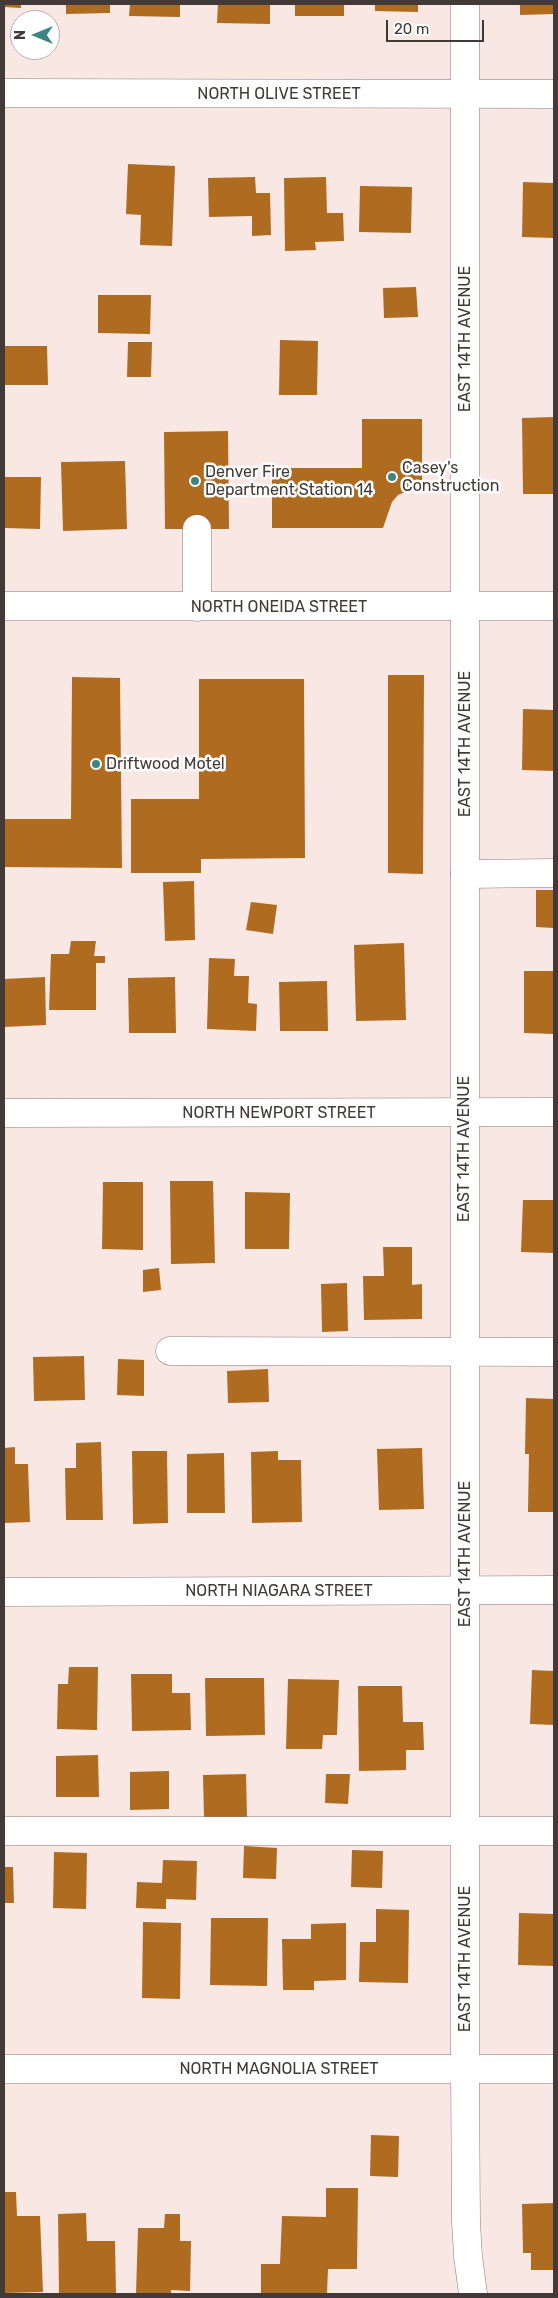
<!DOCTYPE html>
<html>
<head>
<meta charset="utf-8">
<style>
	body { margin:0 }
	#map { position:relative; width:558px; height:2298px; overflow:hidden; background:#f9e7e4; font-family:Rubik,sans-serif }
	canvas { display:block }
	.frame { position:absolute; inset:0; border:5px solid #413a39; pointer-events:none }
	.north { position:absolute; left:10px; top:10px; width:50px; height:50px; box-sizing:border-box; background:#fff; border:1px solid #b3b0b0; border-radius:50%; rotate:270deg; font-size:14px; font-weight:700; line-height:20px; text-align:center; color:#413a39 }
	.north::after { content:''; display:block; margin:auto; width:18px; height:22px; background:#3d8581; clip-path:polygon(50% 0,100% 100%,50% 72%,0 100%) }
	.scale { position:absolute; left:386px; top:20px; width:98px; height:22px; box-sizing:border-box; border:2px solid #413a39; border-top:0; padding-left:6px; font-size:15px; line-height:18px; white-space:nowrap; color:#413a39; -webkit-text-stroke:4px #fff; paint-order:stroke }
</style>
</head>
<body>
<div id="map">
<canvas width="558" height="2298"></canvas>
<div class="frame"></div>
<div class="north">N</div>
<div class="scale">20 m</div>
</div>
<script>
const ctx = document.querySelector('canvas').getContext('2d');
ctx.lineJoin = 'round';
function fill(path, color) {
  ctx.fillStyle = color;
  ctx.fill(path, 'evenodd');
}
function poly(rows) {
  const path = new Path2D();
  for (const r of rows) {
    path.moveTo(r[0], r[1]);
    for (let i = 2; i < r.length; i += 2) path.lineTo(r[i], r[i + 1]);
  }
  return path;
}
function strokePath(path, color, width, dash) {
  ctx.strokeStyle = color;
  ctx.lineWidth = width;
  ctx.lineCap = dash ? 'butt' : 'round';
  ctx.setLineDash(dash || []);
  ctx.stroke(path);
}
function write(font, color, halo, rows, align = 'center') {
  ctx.font = font + ' Rubik,sans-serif';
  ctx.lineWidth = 5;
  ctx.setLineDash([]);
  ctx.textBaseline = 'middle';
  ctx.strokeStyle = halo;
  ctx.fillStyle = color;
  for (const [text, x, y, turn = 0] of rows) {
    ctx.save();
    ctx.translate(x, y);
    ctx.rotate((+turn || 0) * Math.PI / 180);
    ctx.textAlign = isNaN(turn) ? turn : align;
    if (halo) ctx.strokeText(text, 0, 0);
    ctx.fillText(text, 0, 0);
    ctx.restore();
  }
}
const building = poly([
	[4,4,21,4,21,8,4,7],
	[66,4,110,4,110,13,66,14],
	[130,4,180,4,180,17,129,16],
	[218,4,270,4,270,24,217,23],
	[295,4,344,4,344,16,295,16],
	[375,4,418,4,418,12,375,11],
	[520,4,554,4,554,14,520,15],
	[128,164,175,166,172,246,140,245,141,215,126,214],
	[255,177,256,193,270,193,271,235,252,236,252,216,209,217,208,178],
	[326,177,327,213,343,213,344,241,315,242,316,250,285,251,284,178],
	[523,182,554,183,554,238,522,237],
	[360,186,412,187,411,233,359,232],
	[416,287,418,317,384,318,383,288],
	[98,295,151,295,150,334,98,333],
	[280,340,318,341,317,395,279,395],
	[128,342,152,342,151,377,127,377],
	[4,346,47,346,48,385,4,385],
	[554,417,554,494,523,494,522,418],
	[362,419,422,419,422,485,398,495,392,502,383,528,272,528,272,468,362,468],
	[228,431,229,529,165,529,164,432],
	[125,461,127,529,63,531,61,462],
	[4,477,41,477,40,529,4,528],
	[388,675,424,675,423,874,388,873],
	[72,677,120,678,122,868,4,867,4,819,71,819],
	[199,679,304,679,305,858,201,859,201,873,131,873,131,799,199,799],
	[523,709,554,710,554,771,522,770],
	[194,881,195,940,165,941,163,882],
	[536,890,554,890,554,928,536,927],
	[251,902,277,905,273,934,246,930],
	[71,941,96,941,94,956,105,956,105,963,96,963,96,1010,49,1010,51,954,69,954],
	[404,943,406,1020,356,1021,354,945],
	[209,958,235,959,234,976,249,976,248,1003,257,1004,256,1031,207,1029],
	[524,971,554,971,554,1034,524,1033],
	[45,977,46,1025,4,1027,4,979],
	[175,977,176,1033,129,1033,128,978],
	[327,981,328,1031,280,1031,279,982],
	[170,1181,213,1181,215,1263,171,1264],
	[103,1182,143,1182,143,1250,102,1249],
	[245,1192,290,1193,289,1249,245,1249],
	[523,1200,554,1200,554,1253,521,1252],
	[383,1247,412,1247,412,1285,422,1284,422,1319,364,1320,363,1276,384,1276],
	[159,1268,161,1290,143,1292,143,1270],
	[347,1283,348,1331,322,1332,321,1284],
	[84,1356,85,1400,34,1401,33,1357],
	[118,1359,144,1360,144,1396,117,1395],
	[268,1369,269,1402,228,1403,227,1371],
	[526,1398,554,1399,554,1512,528,1512,529,1454,525,1454],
	[101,1442,103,1520,66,1520,65,1468,76,1468,76,1443],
	[15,1447,15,1464,28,1464,30,1522,4,1523,4,1448],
	[422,1448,424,1509,379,1510,377,1449],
	[132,1451,167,1451,168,1523,133,1524],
	[278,1451,278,1460,301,1460,302,1522,252,1523,251,1452],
	[224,1453,225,1513,187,1513,187,1454],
	[69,1667,98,1667,97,1730,57,1729,58,1684,68,1684],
	[532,1670,554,1671,554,1725,530,1724],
	[131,1674,172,1674,172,1693,190,1693,191,1730,132,1731],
	[205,1678,264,1678,265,1735,206,1736],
	[288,1679,339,1680,337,1735,323,1735,322,1749,286,1749],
	[358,1686,402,1686,403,1722,423,1722,424,1750,406,1750,406,1770,359,1771],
	[98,1755,99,1797,56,1797,56,1756],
	[169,1771,169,1809,130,1810,130,1772],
	[246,1774,247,1817,204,1818,203,1775],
	[326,1774,350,1774,348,1804,325,1803],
	[244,1846,277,1848,276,1879,243,1878],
	[352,1850,383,1851,382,1888,351,1887],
	[54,1852,87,1853,86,1909,53,1908],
	[163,1860,197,1861,196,1900,166,1899,166,1909,136,1908,137,1882,162,1883],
	[4,1867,13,1867,14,1903,4,1903],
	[376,1909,409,1910,408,1983,359,1982,360,1942,376,1942],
	[519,1913,554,1914,554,1966,518,1965],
	[211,1918,268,1918,267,1986,210,1985],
	[143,1922,181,1923,180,1999,142,1998],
	[346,1923,346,1980,314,1981,314,1990,283,1990,282,1939,311,1939,311,1924],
	[371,2135,399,2136,398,2177,370,2176],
	[326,2188,358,2188,357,2269,328,2269,327,2294,261,2294,261,2264,280,2264,282,2216,326,2217],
	[4,2192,16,2192,17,2216,40,2216,43,2292,4,2293],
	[554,2203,554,2270,531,2270,531,2253,523,2253,522,2204],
	[86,2213,87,2241,115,2241,116,2294,59,2294,58,2214],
	[165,2214,180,2214,180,2241,191,2241,190,2291,171,2290,171,2294,136,2294,138,2228,164,2228]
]);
const minor = poly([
	[4,93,554,94],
	[197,529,197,607],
	[4,606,554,606],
	[465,874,554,873],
	[4,1113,554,1112],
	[170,1351,554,1352],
	[4,1592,554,1590],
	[4,1831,554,1831],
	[4,2069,554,2069]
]);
const major = poly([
	[465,4,465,2069,466,2222,468,2256,473,2294]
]);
const markers = [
	[392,477,5,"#3d8581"],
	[195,481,5,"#3d8581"],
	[96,764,5,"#3d8581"]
];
const streetNames = [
	["NORTH OLIVE STREET",279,94],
	["EAST 14TH AVENUE",465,339,-90],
	["NORTH ONEIDA STREET",279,607],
	["EAST 14TH AVENUE",465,744,-90],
	["NORTH NEWPORT STREET",279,1113],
	["EAST 14TH AVENUE",464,1149,-90],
	["EAST 14TH AVENUE",465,1554,-90],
	["NORTH NIAGARA STREET",279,1591],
	["EAST 14TH AVENUE",465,1959,-90],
	["NORTH MAGNOLIA STREET",279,2069]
];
const poiNames = [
	["Casey's",402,468],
	["Construction",402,486],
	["Denver Fire",205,472],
	["Department Station 14",205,490],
	["Driftwood Motel",106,764]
];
fill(building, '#af6b20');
strokePath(minor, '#8b7c78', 29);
strokePath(major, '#8b7c78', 29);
strokePath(minor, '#fff', 28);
strokePath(major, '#fff', 28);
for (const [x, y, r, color] of markers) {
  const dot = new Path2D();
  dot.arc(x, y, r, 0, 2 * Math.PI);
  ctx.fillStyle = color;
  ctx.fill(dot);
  strokePath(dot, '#fff', 2);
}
write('16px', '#413a39', '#fff', streetNames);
write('16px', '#413a39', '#fff', poiNames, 'left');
</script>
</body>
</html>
